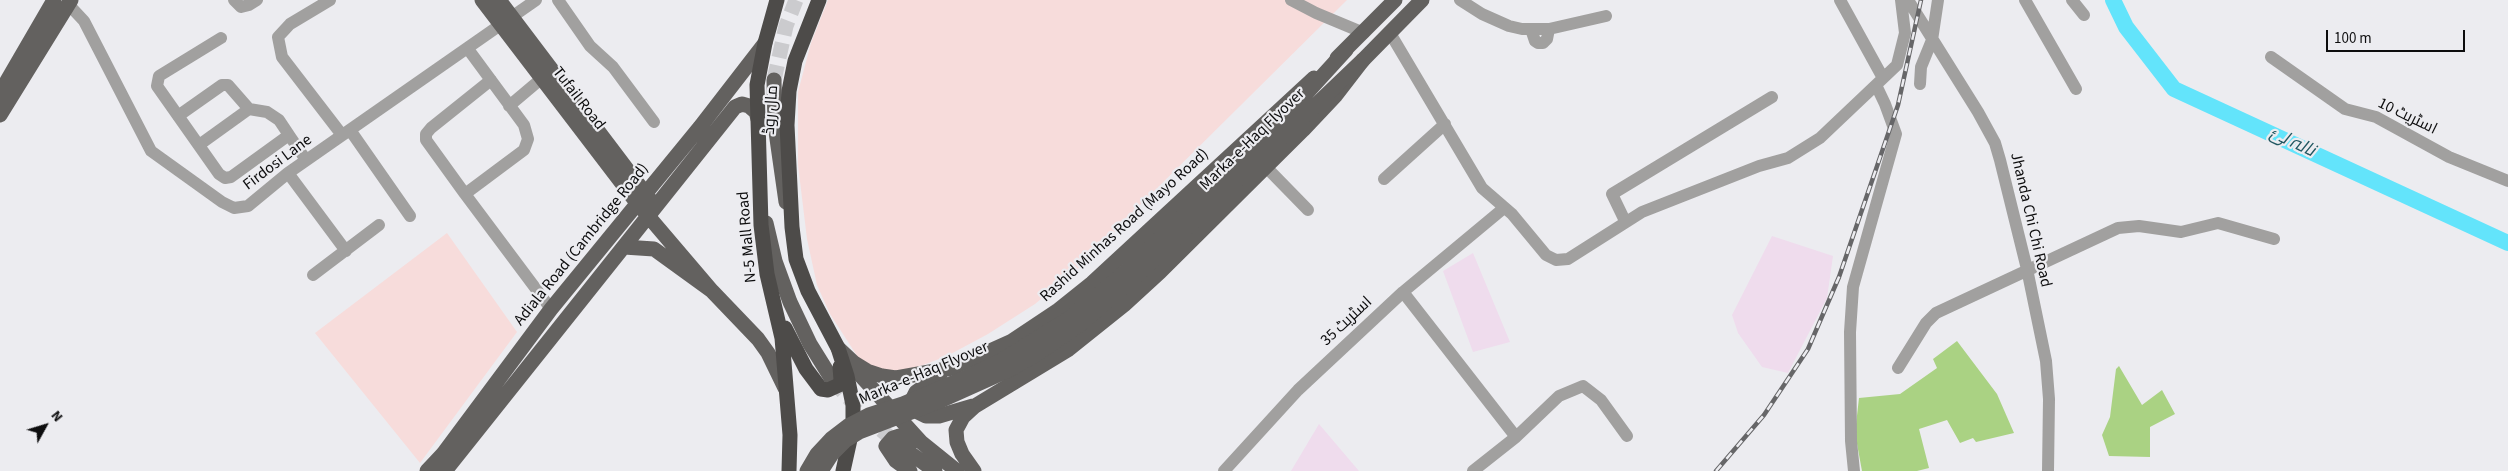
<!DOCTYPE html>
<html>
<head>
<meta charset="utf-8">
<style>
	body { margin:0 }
	#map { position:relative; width:2508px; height:471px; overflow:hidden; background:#ececf0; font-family:"Source Sans 3",sans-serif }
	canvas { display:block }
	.north { position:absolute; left:20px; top:401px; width:50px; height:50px; -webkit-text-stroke:4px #ececf0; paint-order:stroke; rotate:51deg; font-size:14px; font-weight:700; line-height:20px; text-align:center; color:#0d0d0e }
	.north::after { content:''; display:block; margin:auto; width:18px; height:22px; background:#0d0d0e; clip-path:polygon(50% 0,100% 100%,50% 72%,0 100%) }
	.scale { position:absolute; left:2326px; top:30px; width:139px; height:22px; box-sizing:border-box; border:2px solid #0d0d0e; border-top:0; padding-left:6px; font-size:15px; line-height:18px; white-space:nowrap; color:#0d0d0e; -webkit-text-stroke:4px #ececf0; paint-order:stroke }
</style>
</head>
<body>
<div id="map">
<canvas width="2508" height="471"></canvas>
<div class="north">N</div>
<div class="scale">100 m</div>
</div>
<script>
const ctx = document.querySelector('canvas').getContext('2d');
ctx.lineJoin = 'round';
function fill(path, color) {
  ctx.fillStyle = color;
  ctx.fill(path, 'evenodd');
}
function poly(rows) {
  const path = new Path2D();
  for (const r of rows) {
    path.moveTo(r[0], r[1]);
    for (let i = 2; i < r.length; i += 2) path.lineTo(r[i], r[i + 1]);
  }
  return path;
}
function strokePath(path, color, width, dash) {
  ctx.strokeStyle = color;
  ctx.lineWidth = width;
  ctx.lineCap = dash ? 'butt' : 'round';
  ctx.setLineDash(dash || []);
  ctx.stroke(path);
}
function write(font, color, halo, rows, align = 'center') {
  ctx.font = font + ' "Source Sans 3",Cairo,sans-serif';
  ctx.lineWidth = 4.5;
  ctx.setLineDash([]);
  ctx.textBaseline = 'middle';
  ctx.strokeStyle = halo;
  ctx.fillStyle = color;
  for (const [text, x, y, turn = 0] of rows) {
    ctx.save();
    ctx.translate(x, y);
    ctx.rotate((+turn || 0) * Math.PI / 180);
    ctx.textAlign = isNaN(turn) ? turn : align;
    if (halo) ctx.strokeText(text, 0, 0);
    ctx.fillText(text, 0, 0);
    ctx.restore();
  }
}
const industrial = poly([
	[1772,236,1833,256,1827,298,1788,373,1762,367,1738,333,1732,315],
	[1473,253,1510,342,1473,352,1443,271],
	[1319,424,1359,471,1291,471]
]);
const education = poly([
	[828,0,1347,0,1133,212,1093,256,1035,304,988,334,947,356,889,378,863,365,830,314,817,285,807,239,798,165,798,92,811,43],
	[447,233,517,332,420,463,315,333]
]);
const green = poly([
	[1957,341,1997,394,2014,433,1976,442,1973,438,1960,443,1947,420,1919,429,1929,468,1917,471,1862,471,1855,433,1859,398,1900,394,1937,368,1933,359],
	[2119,366,2142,405,2162,390,2175,414,2150,427,2150,457,2109,456,2102,435,2110,417,2116,369]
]);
const river = poly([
	[2113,0,2126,27,2174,89,2508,243]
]);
const majorTunnel = poly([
	[774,80,786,26,796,0],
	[833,381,867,418,899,445]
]);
const minor = poly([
	[234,0,241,7,249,5,257,0],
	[330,0,290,24,278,37,282,57,342,135],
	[558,0,590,46,613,67,654,122],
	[1291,0,1316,13,1364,33],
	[1460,0,1482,14,1509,26,1522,29,1549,29,1547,39,1543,43,1538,43,1535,41,1531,29],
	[1840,0,1883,78],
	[1908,0,1978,112,1995,143,2000,160,2027,269,2046,361,2049,399,2048,471],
	[2025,0,2076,89],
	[2072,0,2084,15],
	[68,4,84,21,151,151,222,202,234,208,248,206,288,173,536,0],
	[1549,29,1606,16],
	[1390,33,1482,188,1512,214,1546,255,1556,260,1568,259,1642,212,1759,166,1788,158,1820,138,1897,65,1905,33,1901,0],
	[221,38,159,76,157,86,219,174,225,178,231,177,289,135,306,160],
	[468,49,524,125,528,139,524,150,465,194,426,140,426,134,431,128,491,80],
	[2271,57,2345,109,2376,117,2449,157,2508,181],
	[1920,84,1921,67,1932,40,1938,0],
	[509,106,541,79],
	[178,116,222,85,228,85,249,109,267,112,279,120,289,135],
	[350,130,410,216],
	[199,145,249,109],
	[1266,167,1308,210],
	[288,173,346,251],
	[1384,179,1445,124],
	[465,194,551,309],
	[1625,221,1612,194,1772,97],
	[313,275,379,225],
	[1403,292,1516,437],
	[1898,368,1926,323,1936,313,2118,228,2139,226,2181,232,2218,223,2274,239],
	[1224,471,1298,390,1403,292,1504,208],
	[1473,471,1516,437,1559,396,1583,386,1601,400,1627,436],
	[1854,471,1851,441,1850,332,1853,287,1896,134,1885,104,1876,85]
]);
const major = poly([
	[482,0,637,203,712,291],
	[499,0,651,201],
	[1337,58,1395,0],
	[774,80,775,125,786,202],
	[0,93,54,0],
	[0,115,71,0],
	[766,223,775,261,790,302,810,344,833,381],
	[624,247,654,249,712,291,758,339,768,353,785,388],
	[838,348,854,363,867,371,882,376,896,378,952,368,1012,341,1057,311,1092,283,1314,78],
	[851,365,921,442,957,471],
	[940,375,916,392,913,398,913,405,918,412,926,416,939,416,973,406],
	[899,445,935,471],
	[427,471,443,454,551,309,700,127,765,43],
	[445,471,735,107,742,104,749,106,756,112,758,119],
	[910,471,896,461,886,446,893,438,899,436,919,441],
	[974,471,962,454,957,442,956,430,963,417,975,406,1069,349,1124,305,1160,272,1303,130,1336,95,1363,60,1422,0]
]);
const highway = poly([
	[777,0,765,43,757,85,761,225,767,274,782,338,790,435,789,471],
	[819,0,795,61,789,91,787,125,792,227,796,259,808,291,838,348,847,376,853,405,853,426,843,471],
	[785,328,806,369,821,389,828,390,839,385,841,380,840,367]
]);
const rail = poly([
	[1716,471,1764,415,1808,349,1839,277,1898,105,1921,0]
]);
const majorBridge = poly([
	[807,471,817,454,831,439,848,426,869,415,903,404,967,377,1002,360,1071,317,1126,271,1159,239,1283,119,1346,50],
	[821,471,832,454,846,440,859,432,940,401,1009,370,1034,356,1082,323,1142,271,1363,60]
]);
const streetNames = [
	["Tufail Road",578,99,52],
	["مال روڈ",772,110,-86],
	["اسٹریٹ 10",2407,117,26],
	["Marka-e-Haq Flyover",1253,140,-44],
	["Firdosi Lane",278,163,-37],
	["Jhanda Chi Chi Road",2030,220,77],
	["Rashid Minhas Road (Mayo Road)",1125,226,-42],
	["N-5 Mall Road",748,237,-95],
	["Adiala Road (Cambridge Road)",582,245,-51],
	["اسٹریٹ 35",1347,322,-43],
	["Marka-e-Haq Flyover",924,374,-23]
];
const waterNames = [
	["نالہ لئ",2292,143,25]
];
fill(industrial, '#efdced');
fill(education, '#f7dcdb');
fill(green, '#aad283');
strokePath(river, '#63e4fb', 16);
strokePath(majorTunnel, '#cbcbce', 15, [15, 8]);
strokePath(minor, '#a1a09f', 12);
strokePath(major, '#63615f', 15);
strokePath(highway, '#4d4b49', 15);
strokePath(rail, '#666668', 4.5);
strokePath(rail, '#ececf0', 2.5, [8]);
strokePath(majorBridge, '#63615f', 15);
write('16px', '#0d0d0e', '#ececf0', streetNames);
write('italic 18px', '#215761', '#ececf0', waterNames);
</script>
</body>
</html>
